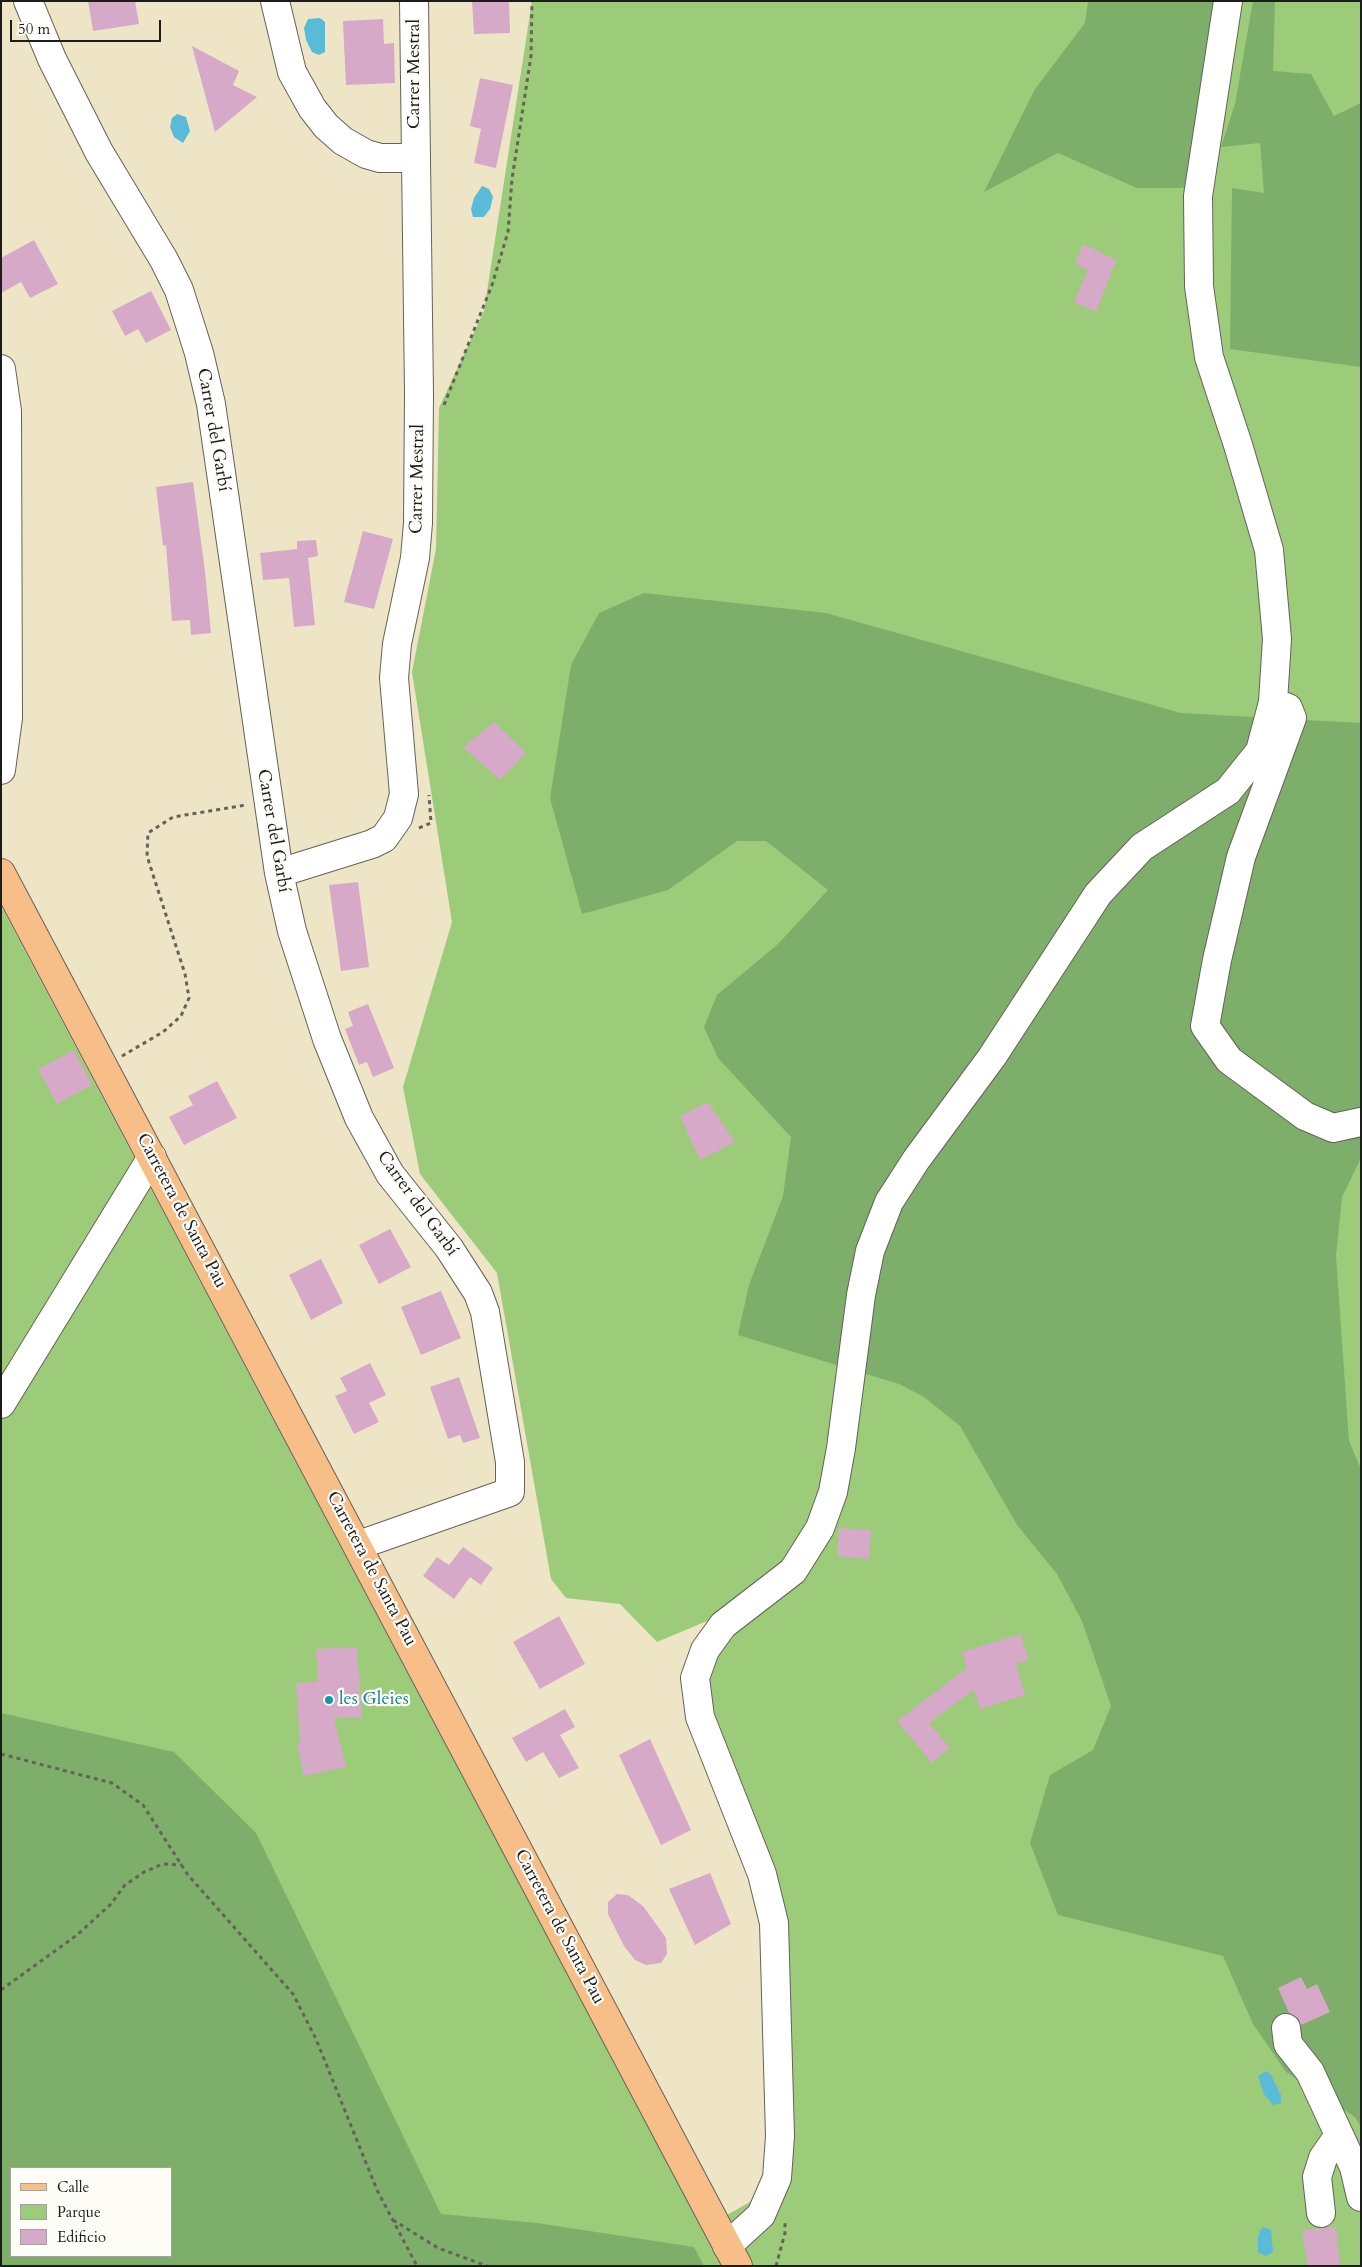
<!DOCTYPE html>
<html>
<head>
<meta charset="utf-8">
<style>
	body { margin:0 }
	#map { position:relative; width:1362px; height:2267px; overflow:hidden; background:#eee5c7; font-family:Cardo,serif }
	canvas { display:block }
	.frame { position:absolute; inset:0; border:2px solid #1c1c1c; pointer-events:none }
	.legend { position:absolute; left:10px; top:2167px; width:162px; height:90px; box-sizing:border-box; background:#fdfcf7; border:1px solid #a3a29f; margin:0; padding:6px 9px; list-style:none; font-size:15px; color:#1c1c1c }
	.legend li { display:flex; align-items:center; gap:10px; height:25px }
	.legend b { width:25px; border:1px solid #a3a29f }
	.scale { position:absolute; left:10px; top:20px; width:151px; height:22px; box-sizing:border-box; border:2px solid #1c1c1c; border-top:0; padding-left:6px; font-size:15px; line-height:18px; white-space:nowrap; color:#1c1c1c; -webkit-text-stroke:4px #fdfcf7; paint-order:stroke }
</style>
</head>
<body>
<div id="map">
<canvas width="1362" height="2267"></canvas>
<div class="frame"></div>
<ul class="legend">
<li><b style="height:6px;background:#f7be88"></b>Calle</li>
<li><b style="height:14px;background:#9ccb7a"></b>Parque</li>
<li><b style="height:14px;background:#d5a9c7"></b>Edificio</li>
</ul>
<div class="scale">50 m</div>
</div>
<script>
const ctx = document.querySelector('canvas').getContext('2d');
ctx.lineJoin = 'round';
function fill(path, color) {
  ctx.fillStyle = color;
  ctx.fill(path, 'evenodd');
}
function poly(rows) {
  const path = new Path2D();
  for (const r of rows) {
    path.moveTo(r[0], r[1]);
    for (let i = 2; i < r.length; i += 2) path.lineTo(r[i], r[i + 1]);
  }
  return path;
}
function strokePath(path, color, width, dash) {
  ctx.strokeStyle = color;
  ctx.lineWidth = width;
  ctx.lineCap = dash ? 'butt' : 'round';
  ctx.setLineDash(dash || []);
  ctx.stroke(path);
}
function write(font, color, halo, rows, align = 'center') {
  ctx.font = font + ' Cardo,serif';
  ctx.lineWidth = 4.5;
  ctx.setLineDash([]);
  ctx.textBaseline = 'middle';
  ctx.strokeStyle = halo;
  ctx.fillStyle = color;
  for (const [text, x, y, turn = 0] of rows) {
    ctx.save();
    ctx.translate(x, y);
    ctx.rotate((+turn || 0) * Math.PI / 180);
    ctx.textAlign = isNaN(turn) ? turn : align;
    if (halo) ctx.strokeText(text, 0, 0);
    ctx.fillText(text, 0, 0);
    ctx.restore();
  }
}
const green = poly([
	[532,1,1361,1,1361,2266,1,2266,1,906,702,2229,757,2198,770,2151,762,1912,687,1698,726,1613,657,1642,620,1604,566,1598,551,1579,497,1273,420,1174,403,1087,452,922,412,672,436,549,439,408,484,311],
	[11,2168,171,2168,171,2256,11,2256]
]);
const forest = poly([
	[1088,1,1219,1,1192,188,1137,188,1058,153,984,192,1035,89,1085,23],
	[1253,1,1275,1,1273,71,1311,74,1334,116,1361,103,1361,367,1230,349,1232,188,1264,193,1260,143,1221,147,1235,104],
	[644,593,826,613,1181,713,1361,723,1361,1158,1342,1197,1336,1256,1349,1441,1361,1469,1361,2127,1355,2117,1286,2072,1253,2024,1223,1956,1058,1915,1030,1843,1050,1775,1093,1750,1111,1706,1082,1621,1057,1574,1017,1525,960,1426,924,1397,899,1384,738,1335,749,1285,783,1196,791,1137,718,1058,704,1027,717,995,778,944,828,890,766,841,737,841,668,890,582,914,550,798,571,665,599,613],
	[1,1713,174,1752,256,1833,441,2214,537,2223,694,2247,704,2266,1,2266],
	[171,2168,171,2256,11,2256,11,2168]
]);
const water = poly([
	[320,18,325,22,325,52,319,55,312,52,306,40,304,28,308,19],
	[177,114,186,117,190,131,183,143,174,137,170,127,172,118],
	[482,186,489,189,493,197,490,209,484,217,473,217,471,209,474,198],
	[1267,2071,1271,2075,1281,2095,1281,2103,1273,2105,1264,2094,1258,2076],
	[1262,2227,1271,2230,1273,2252,1266,2256,1258,2252,1258,2236]
]);
const building = poly([
	[88,1,135,1,139,24,93,31],
	[472,1,509,1,510,33,474,34],
	[383,19,384,44,394,43,395,83,346,85,343,21],
	[192,46,239,71,233,85,257,97,215,132],
	[480,78,513,85,496,168,474,163,481,129,470,126],
	[34,240,58,284,30,298,21,282,1,293,1,258],
	[1083,244,1116,260,1096,312,1074,302,1088,270,1075,264],
	[151,291,171,330,146,343,138,329,125,336,112,311],
	[193,482,205,571,211,633,191,635,190,620,172,621,166,545,163,546,156,487],
	[363,531,393,539,374,609,344,602],
	[316,540,318,556,308,558,315,625,294,627,289,578,263,580,260,553,297,549,297,541],
	[494,722,526,753,500,780,463,747],
	[358,882,369,967,341,971,329,885],
	[368,1004,394,1068,373,1077,367,1062,359,1065,345,1029,353,1026,348,1012],
	[74,1050,92,1085,57,1104,38,1069],
	[217,1081,237,1118,184,1145,169,1117,193,1105,188,1096],
	[708,1102,735,1142,700,1160,680,1116],
	[390,1229,411,1267,379,1284,359,1245],
	[321,1259,343,1303,311,1320,289,1275],
	[441,1291,461,1338,421,1355,401,1307],
	[370,1363,386,1395,369,1403,379,1422,354,1434,335,1396,347,1391,340,1378],
	[459,1377,480,1438,463,1443,460,1435,448,1439,430,1387],
	[839,1528,871,1530,869,1559,837,1556],
	[463,1547,493,1568,481,1585,470,1577,454,1599,423,1576,437,1557,449,1565],
	[559,1616,585,1664,540,1689,513,1642],
	[1020,1634,1029,1660,1016,1664,1025,1695,980,1709,974,1690,929,1723,950,1748,932,1763,897,1721,967,1668,962,1652],
	[357,1647,362,1717,334,1718,346,1767,304,1776,297,1744,300,1743,296,1683,318,1682,316,1649],
	[565,1709,575,1727,560,1735,579,1768,559,1778,543,1752,526,1762,512,1738],
	[650,1739,691,1830,661,1845,619,1755],
	[710,1873,731,1924,695,1945,669,1889],
	[617,1894,628,1895,643,1906,666,1938,667,1954,661,1963,646,1965,635,1960,624,1946,608,1914,608,1902],
	[1301,1977,1307,1989,1317,1984,1330,2012,1301,2025,1298,2018,1289,2013,1278,1988],
	[1336,2227,1340,2266,1308,2266,1302,2230]
]);
const path = poly([
	[444,405,492,285,508,232,512,179,531,56,532,1],
	[419,828,431,823,429,795],
	[122,1056,163,1032,181,1016,189,998,185,974,147,856,148,833,173,817,246,805],
	[1,1754,112,1783,143,1805,188,1875,293,1994,316,2039,377,2190,417,2266],
	[1,1990,77,1935,111,1904,124,1886,144,1872,163,1864,182,1865],
	[393,2220,438,2248,487,2266],
	[776,2266,785,2233,785,2223]
]);
const minor = poly([
	[28,1,52,59,99,152,164,260,179,290,199,353,211,404,279,873,292,931,327,1039,359,1118,390,1174,449,1248,478,1293,485,1312,510,1462,510,1492,359,1545],
	[275,1,292,72,312,108,326,126,343,141,366,154,380,158,415,158],
	[1,369,7,411,8,718,1,770],
	[1273,702,1288,708,1292,718,1241,857,1217,960,1205,1026,1229,1060,1305,1116,1333,1128,1361,1122],
	[279,873,372,844,384,838,398,818,404,794,394,678,397,644,415,558,418,523,419,394,414,1],
	[1,1404,152,1157],
	[1286,2028,1288,2044,1310,2072,1354,2167,1361,2197],
	[1321,2213,1317,2177,1323,2158,1339,2135],
	[727,2246,761,2215,777,2178,780,2136,774,1923,762,1874,700,1717,695,1678,705,1650,723,1625,793,1571,820,1528,833,1492,841,1448,861,1295,870,1251,889,1202,916,1160,992,1057,1098,894,1142,847,1228,791,1260,751,1273,702,1277,639,1269,550,1238,445,1209,357,1199,286,1198,196,1228,1]
]);
const major = poly([
	[1,873,738,2266]
]);
const markers = [
	[329,1700,5,"#0f9aa8"]
];
const streetNames = [
	["Carrer Mestral",415,74,-90],
	["Carrer del Garbí",213,430,80],
	["Carrer Mestral",418,479,-89],
	["Carrer del Garbí",273,831,80],
	["Carrer del Garbí",417,1204,54],
	["Carretera de Santa Pau",181,1211,62],
	["Carretera de Santa Pau",371,1569,62],
	["Carretera de Santa Pau",559,1927,62]
];
const cultureNames = [
	["les Gleies",339,1700]
];
fill(green, '#9ccb7a');
fill(forest, '#7daf6a');
fill(water, '#59bbd7');
fill(building, '#d5a9c7');
strokePath(minor, '#666258', 30);
strokePath(major, '#666258', 30);
strokePath(path, '#666258', 3, [4, 4]);
strokePath(minor, '#fff', 28);
strokePath(major, '#f7be88', 28);
for (const [x, y, r, color] of markers) {
  const dot = new Path2D();
  dot.arc(x, y, r, 0, 2 * Math.PI);
  ctx.fillStyle = color;
  ctx.fill(dot);
  strokePath(dot, '#fdfcf7', 2);
}
write('18px', '#1c1c1c', '#fdfcf7', streetNames);
write('18px', '#0d838f', '#fdfcf7', cultureNames, 'left');
</script>
</body>
</html>
